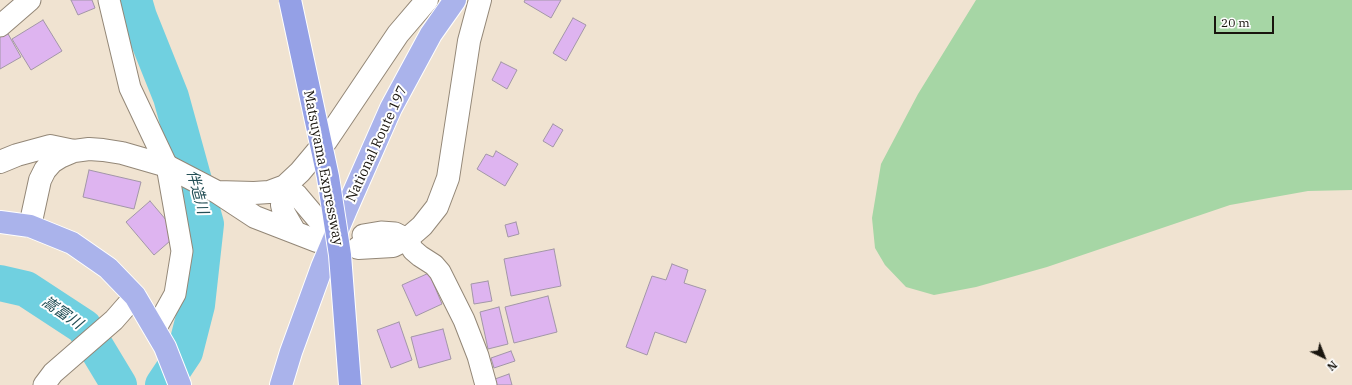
<!DOCTYPE html>
<html>
<head>
<meta charset="utf-8">
<style>
	body { margin:0 }
	#map { position:relative; width:1352px; height:385px; overflow:hidden; background:#f0e3d1; font-family:"IBM Plex Serif",serif }
	canvas { display:block }
	.north { position:absolute; left:1304px; top:337px; width:40px; height:40px; -webkit-text-stroke:3px #fff; paint-order:stroke; rotate:137deg; font-size:11px; font-weight:700; line-height:16px; text-align:center; color:#19150e }
	.north::after { content:''; display:block; margin:auto; width:14px; height:18px; background:#19150e; clip-path:polygon(50% 0,100% 100%,50% 72%,0 100%) }
	.scale { position:absolute; left:1214px; top:16px; width:60px; height:18px; box-sizing:border-box; border:2px solid #19150e; border-top:0; padding-left:5px; font-size:12px; line-height:14px; white-space:nowrap; color:#19150e; -webkit-text-stroke:3px #fff; paint-order:stroke }
</style>
</head>
<body>
<div id="map">
<canvas width="1352" height="385"></canvas>
<div class="north">N</div>
<div class="scale">20 m</div>
</div>
<script>
const ctx = document.querySelector('canvas').getContext('2d');
ctx.lineJoin = 'round';
function fill(path, color) {
  ctx.fillStyle = color;
  ctx.fill(path, 'evenodd');
}
function poly(rows) {
  const path = new Path2D();
  for (const r of rows) {
    path.moveTo(r[0], r[1]);
    for (let i = 2; i < r.length; i += 2) path.lineTo(r[i], r[i + 1]);
  }
  return path;
}
function strokePath(path, color, width, dash) {
  ctx.strokeStyle = color;
  ctx.lineWidth = width;
  ctx.lineCap = dash ? 'butt' : 'round';
  ctx.setLineDash(dash || []);
  ctx.stroke(path);
}
function write(font, color, halo, rows, align = 'center') {
  ctx.font = font + ' "IBM Plex Serif","Noto Sans JP",serif';
  ctx.lineWidth = 4;
  ctx.setLineDash([]);
  ctx.textBaseline = 'middle';
  ctx.strokeStyle = halo;
  ctx.fillStyle = color;
  for (const [text, x, y, turn = 0] of rows) {
    ctx.save();
    ctx.translate(x, y);
    ctx.rotate((+turn || 0) * Math.PI / 180);
    ctx.textAlign = isNaN(turn) ? turn : align;
    if (halo) ctx.strokeText(text, 0, 0);
    ctx.fillText(text, 0, 0);
    ctx.restore();
  }
}
const green = poly([
	[976,0,1352,0,1352,190,1308,191,1230,205,1047,267,976,287,934,295,906,287,885,265,875,248,872,218,881,164,918,94]
]);
const river = poly([
	[134,0,139,17,171,97,206,224,197,305,185,352,163,385],
	[0,283,26,289,84,327,119,385]
]);
const building = poly([
	[71,0,92,0,95,8,78,15,71,0],
	[525,0,561,0,551,18,524,2,525,0],
	[573,18,586,25,566,61,553,53,573,18],
	[43,20,62,51,31,70,12,39,43,20],
	[7,32,21,57,0,69,0,36,7,32],
	[501,62,517,70,507,89,492,80,501,62],
	[553,124,563,130,553,147,543,141,553,124],
	[496,151,518,164,505,186,477,169,486,154,493,157,496,151],
	[89,170,141,182,134,209,83,197,89,170],
	[150,201,178,234,154,255,126,222,150,201],
	[516,222,519,234,508,237,505,225,516,222],
	[554,249,561,286,511,296,504,259,554,249],
	[672,264,688,270,684,283,706,290,686,343,655,332,647,355,626,347,652,276,666,280,672,264],
	[429,273,442,304,416,316,402,285,429,273],
	[488,281,492,301,474,304,471,284,488,281],
	[548,296,557,332,514,343,505,307,548,296],
	[499,307,508,344,488,349,480,312,499,307],
	[399,322,412,360,391,368,377,330,399,322],
	[443,329,451,359,419,368,411,337,443,329],
	[511,351,515,361,494,368,491,358,511,351],
	[509,374,512,385,496,385,495,379,509,374]
]);
const minor = poly([
	[109,0,130,88,167,166,182,251,175,294,155,330],
	[0,26,30,0],
	[285,186,297,195,324,227],
	[363,235,381,232,395,233,407,239,413,250,420,256,434,265,440,272,464,320,478,356,486,385],
	[44,385,53,373,114,320,135,296]
]);
const tertiary = poly([
	[0,162,17,155,50,146,74,151],
	[285,186,282,205,284,213,295,232],
	[217,192,254,193,269,192,285,186,300,172,326,141,398,34,427,0],
	[30,226,40,180,45,170,52,162,60,157,74,151,89,149,103,150,122,153,167,166,217,192,255,217,317,241],
	[358,248,393,246,407,239,422,226,437,207,448,178,469,41,480,0]
]);
const trunk = poly([
	[0,222,30,226,72,243,108,268,135,296,165,347,180,385],
	[281,385,291,352,322,267,346,210,391,108,431,34,455,0]
]);
const motorwayBridge = poly([
	[290,0,328,177,340,255,350,385]
]);
const streetNames = [
	["National Route 197",377,144,-65],
	["Matsuyama Expressway",323,168,79]
];
const waterNames = [
	["伴造川",197,192,75],
	["嵩富川",62,313,35]
];
fill(green, '#a6d6a5');
strokePath(river, '#70d0e0', 36);
fill(building, '#deb4f0');
strokePath(building, '#a296a7', 1);
strokePath(minor, '#938777', 23);
strokePath(tertiary, '#938777', 24);
strokePath(trunk, '#fff', 24);
strokePath(minor, '#fff', 21);
strokePath(tertiary, '#fff', 22);
strokePath(trunk, '#aab3eb', 22);
strokePath(motorwayBridge, '#fff', 24, []);
strokePath(motorwayBridge, '#94a0e6', 22);
write('14px', '#19150e', '#fff', streetNames);
write('italic 15px', '#244f56', '#fff', waterNames);
</script>
</body>
</html>
